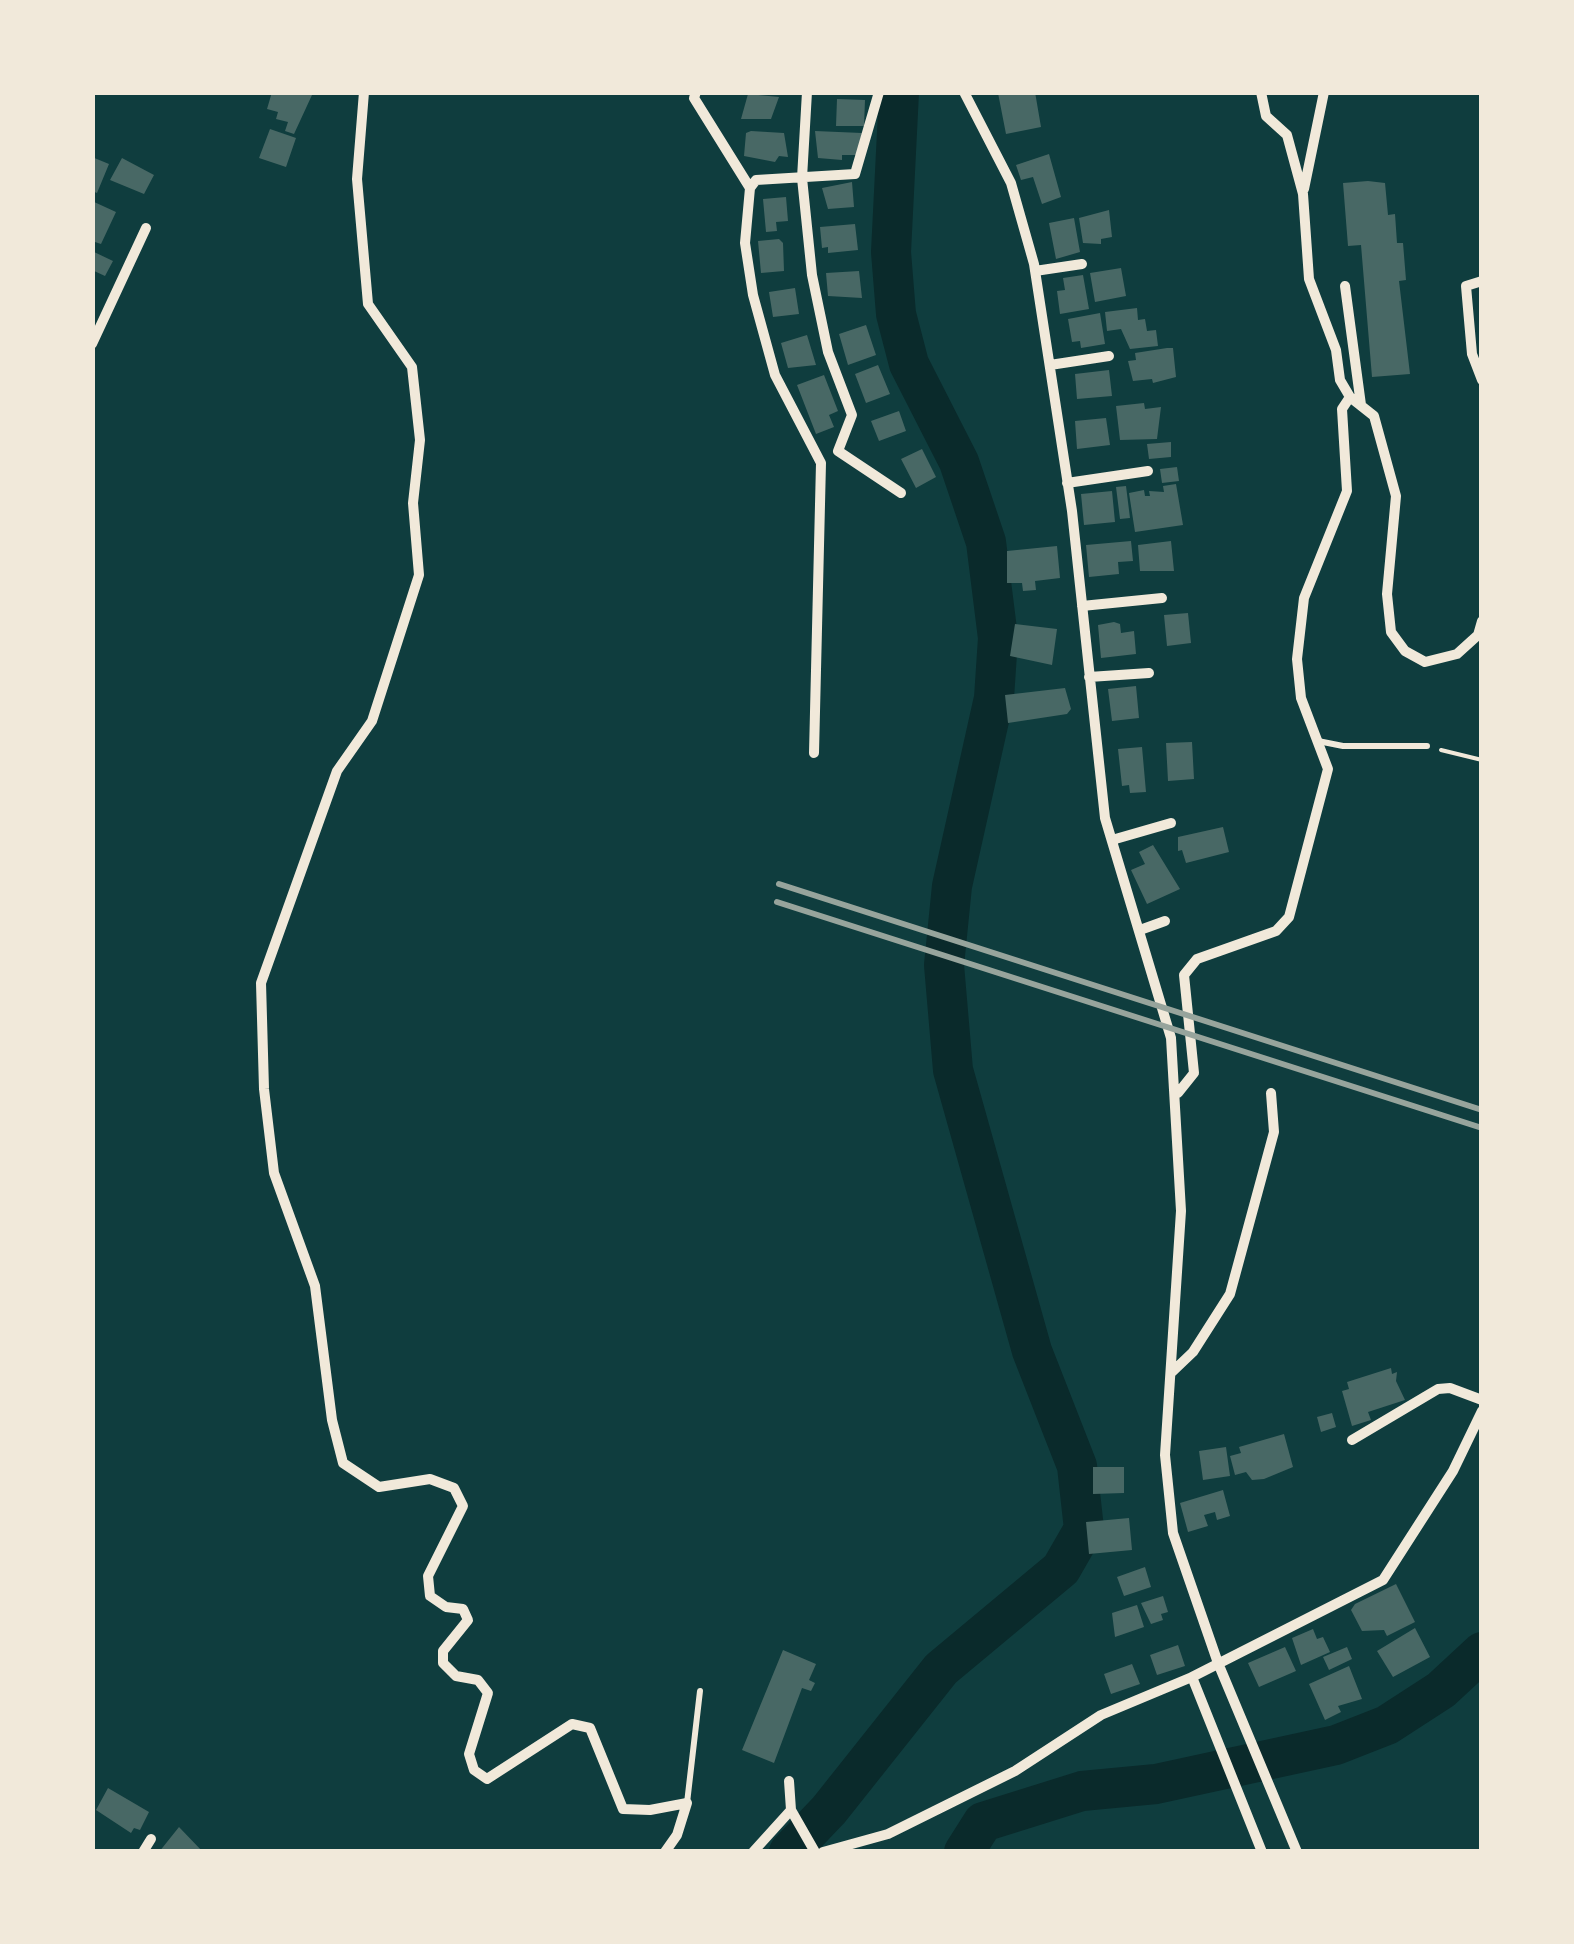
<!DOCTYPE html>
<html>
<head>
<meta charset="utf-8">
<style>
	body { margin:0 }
	#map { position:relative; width:1574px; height:1944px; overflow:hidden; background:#0f3d3e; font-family:"Titillium Web",sans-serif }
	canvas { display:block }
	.frame { position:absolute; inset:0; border:95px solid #f1e9da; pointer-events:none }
</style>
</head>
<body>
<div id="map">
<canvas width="1574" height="1944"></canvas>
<div class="frame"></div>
</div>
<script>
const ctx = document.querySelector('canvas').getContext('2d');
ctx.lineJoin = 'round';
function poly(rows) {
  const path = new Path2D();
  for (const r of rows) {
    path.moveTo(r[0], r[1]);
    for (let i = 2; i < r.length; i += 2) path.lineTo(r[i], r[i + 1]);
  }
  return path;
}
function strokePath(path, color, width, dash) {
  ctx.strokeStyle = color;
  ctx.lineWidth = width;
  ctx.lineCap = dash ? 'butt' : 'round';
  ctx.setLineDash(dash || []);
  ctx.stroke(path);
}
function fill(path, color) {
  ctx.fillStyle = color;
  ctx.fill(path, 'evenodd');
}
const river = poly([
	[789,1852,829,1810,941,1669,1061,1569,1084,1529,1077,1466,1032,1351,953,1070,944,965,952,886,994,698,998,638,986,542,959,462,909,364,896,314,891,252,899,92],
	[964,1852,983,1822,1082,1791,1156,1784,1336,1745,1387,1725,1441,1690,1482,1652]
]);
const building = poly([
	[272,92,312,95,294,134,285,131,288,122,276,119,278,112,267,109],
	[1027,92,1035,92,1041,127,1006,134,998,93],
	[748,94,779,97,771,119,741,119],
	[837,99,865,100,864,126,836,126],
	[270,129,296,138,286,167,259,158],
	[751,131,784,133,788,157,779,156,775,162,744,156,746,133],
	[815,131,862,133,857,155,842,155,842,160,818,158],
	[1049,154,1061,197,1042,204,1033,177,1021,180,1016,165],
	[92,157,109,164,97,193,92,191],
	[122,158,154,175,144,194,110,180],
	[1368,181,1385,183,1388,215,1395,214,1397,243,1403,243,1406,280,1399,281,1410,374,1372,377,1361,245,1348,246,1343,183],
	[852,182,854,207,828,209,822,188],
	[786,197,788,221,776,222,777,231,766,232,763,199],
	[92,201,116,212,101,244,92,241],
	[1109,210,1112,237,1101,239,1101,244,1083,243,1079,218],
	[1074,218,1080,252,1056,259,1049,223],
	[855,224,858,250,828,253,828,247,822,248,820,227],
	[779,239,783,243,784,271,761,273,758,241],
	[92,251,113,261,105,276,92,270],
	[1121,268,1126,296,1095,302,1090,273],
	[859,271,862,298,828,296,826,273],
	[1083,275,1089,309,1060,314,1057,291,1065,290,1063,278],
	[795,288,799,314,773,317,769,292],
	[1137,308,1138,320,1145,319,1147,331,1156,330,1158,346,1130,349,1121,329,1107,331,1105,312],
	[1100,313,1105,344,1081,348,1080,341,1072,342,1068,319],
	[866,325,876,355,848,365,839,334],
	[807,335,816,365,788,368,781,343],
	[1167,348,1173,348,1176,377,1153,383,1152,379,1133,381,1128,361,1136,360,1135,353],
	[878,365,890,394,866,403,855,374],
	[1109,370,1112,396,1077,399,1075,374],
	[824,375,838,411,829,415,834,427,816,434,797,385],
	[1144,403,1145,409,1161,407,1157,439,1120,440,1116,406],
	[899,411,906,431,879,441,871,421],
	[1106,418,1110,445,1077,449,1075,421],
	[1171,442,1171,457,1149,459,1147,444],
	[922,449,936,477,916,488,901,459],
	[1177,467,1179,481,1162,483,1160,469],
	[1176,484,1183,525,1135,532,1129,493,1144,490,1145,496,1150,496,1149,491,1164,492,1163,486],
	[1126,486,1130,518,1120,519,1116,487],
	[1112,491,1115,522,1084,525,1081,494],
	[1131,541,1133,561,1118,562,1119,574,1089,577,1086,545],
	[1171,541,1174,571,1140,571,1138,545],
	[1057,546,1060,578,1035,581,1036,590,1023,591,1022,583,1007,583,1007,551],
	[1188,613,1191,643,1167,646,1164,615],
	[1114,622,1120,624,1121,633,1134,631,1136,654,1101,658,1098,625],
	[1015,624,1057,629,1052,665,1010,656],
	[1136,686,1139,718,1112,721,1108,689],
	[1065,688,1071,709,1067,714,1008,723,1005,695],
	[1192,742,1194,779,1168,781,1166,743],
	[1142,747,1146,792,1130,793,1129,785,1122,786,1118,749],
	[1223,827,1229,852,1186,863,1182,850,1178,851,1178,837],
	[1153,845,1180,889,1147,904,1131,870,1145,864,1139,852],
	[1391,1368,1392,1374,1397,1372,1396,1381,1405,1400,1368,1412,1371,1420,1352,1426,1342,1391,1349,1389,1347,1382],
	[1332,1413,1336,1427,1321,1432,1317,1417],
	[1284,1434,1293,1467,1264,1479,1252,1480,1246,1472,1235,1475,1230,1456,1241,1453,1239,1447],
	[1226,1447,1230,1476,1203,1480,1199,1451],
	[1093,1467,1124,1467,1124,1493,1093,1494],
	[1223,1490,1230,1516,1217,1520,1215,1512,1204,1515,1208,1526,1188,1532,1180,1503],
	[1129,1518,1132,1550,1089,1554,1086,1522],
	[1145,1567,1151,1587,1124,1596,1117,1577],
	[1396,1584,1415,1622,1387,1636,1384,1630,1362,1631,1351,1610,1355,1604],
	[1163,1596,1168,1612,1161,1614,1163,1620,1151,1624,1141,1603],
	[1137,1605,1144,1627,1115,1637,1112,1613],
	[1415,1628,1430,1657,1393,1677,1377,1651],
	[1313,1629,1317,1639,1323,1637,1330,1652,1301,1665,1292,1638],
	[1178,1645,1185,1666,1157,1675,1150,1655],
	[1285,1647,1296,1671,1259,1687,1248,1663],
	[1347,1647,1352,1659,1329,1670,1323,1657],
	[783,1650,816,1664,809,1680,815,1683,811,1691,802,1688,774,1763,742,1750],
	[1132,1664,1140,1684,1111,1694,1104,1674],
	[1349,1666,1362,1699,1338,1706,1341,1712,1325,1720,1309,1684],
	[108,1788,149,1812,140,1830,134,1828,131,1833,96,1810],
	[179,1827,203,1852,159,1852]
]);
const path = poly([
	[1441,750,1482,760]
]);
const service = poly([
	[1318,741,1343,746,1427,746],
	[687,1803,700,1691]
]);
const minor = poly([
	[364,92,357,179,368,304,412,367,420,440,413,503,419,575,372,721,337,771,261,983,264,1089,274,1173,315,1286,332,1420,343,1463,379,1487,430,1479,454,1488,463,1506,428,1576,430,1596,446,1607,463,1609,468,1620,443,1651,443,1663,456,1676,478,1680,488,1693,469,1754,474,1770,487,1779,572,1724,590,1728,623,1809,650,1810,687,1803,677,1835,665,1852],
	[696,92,694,98,750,188],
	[807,92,802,178,812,275,828,352,852,415,838,451,901,493],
	[964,92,1011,183,1034,264,1072,511,1105,818,1171,1038,1181,1211,1165,1455,1173,1533,1218,1663,1297,1852],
	[1261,92,1266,116,1287,135,1303,194,1309,279,1336,350,1340,380,1350,397,1374,416,1396,496,1387,594,1391,632,1405,651,1425,662,1457,654,1478,635,1482,621],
	[1304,189,1324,92],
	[1035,271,1082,264],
	[1482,281,1466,286,1472,354,1482,380],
	[1345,286,1361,405],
	[92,344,146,228],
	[1050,365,1109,356],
	[1067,483,1148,471],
	[1082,606,1162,598],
	[1089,677,1149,673],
	[814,753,821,463,775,375,753,295,745,243,750,188,756,180,855,174,879,92],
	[1112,840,1171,823],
	[1140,930,1165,921],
	[1178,1093,1194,1073,1184,975,1197,959,1276,931,1289,917,1328,769,1301,698,1297,659,1304,598,1347,491,1342,409,1350,397],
	[1171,1373,1193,1352,1230,1294,1274,1132,1271,1093],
	[1352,1440,1438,1389,1450,1388,1482,1400],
	[1192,1677,1262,1852],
	[789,1781,791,1810,815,1852],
	[143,1852,151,1839],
	[753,1852,791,1810],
	[823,1852,888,1834,1015,1771,1101,1715,1192,1677,1383,1580,1453,1471,1482,1411]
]);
const rail = poly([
	[779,884,1482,1110],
	[777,902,1482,1128]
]);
strokePath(river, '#0a2a2b', 40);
fill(building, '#486865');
strokePath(path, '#f1e9da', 4);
strokePath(service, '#f1e9da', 6);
strokePath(minor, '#f1e9da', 10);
strokePath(rail, '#97a49c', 6);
</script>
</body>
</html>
